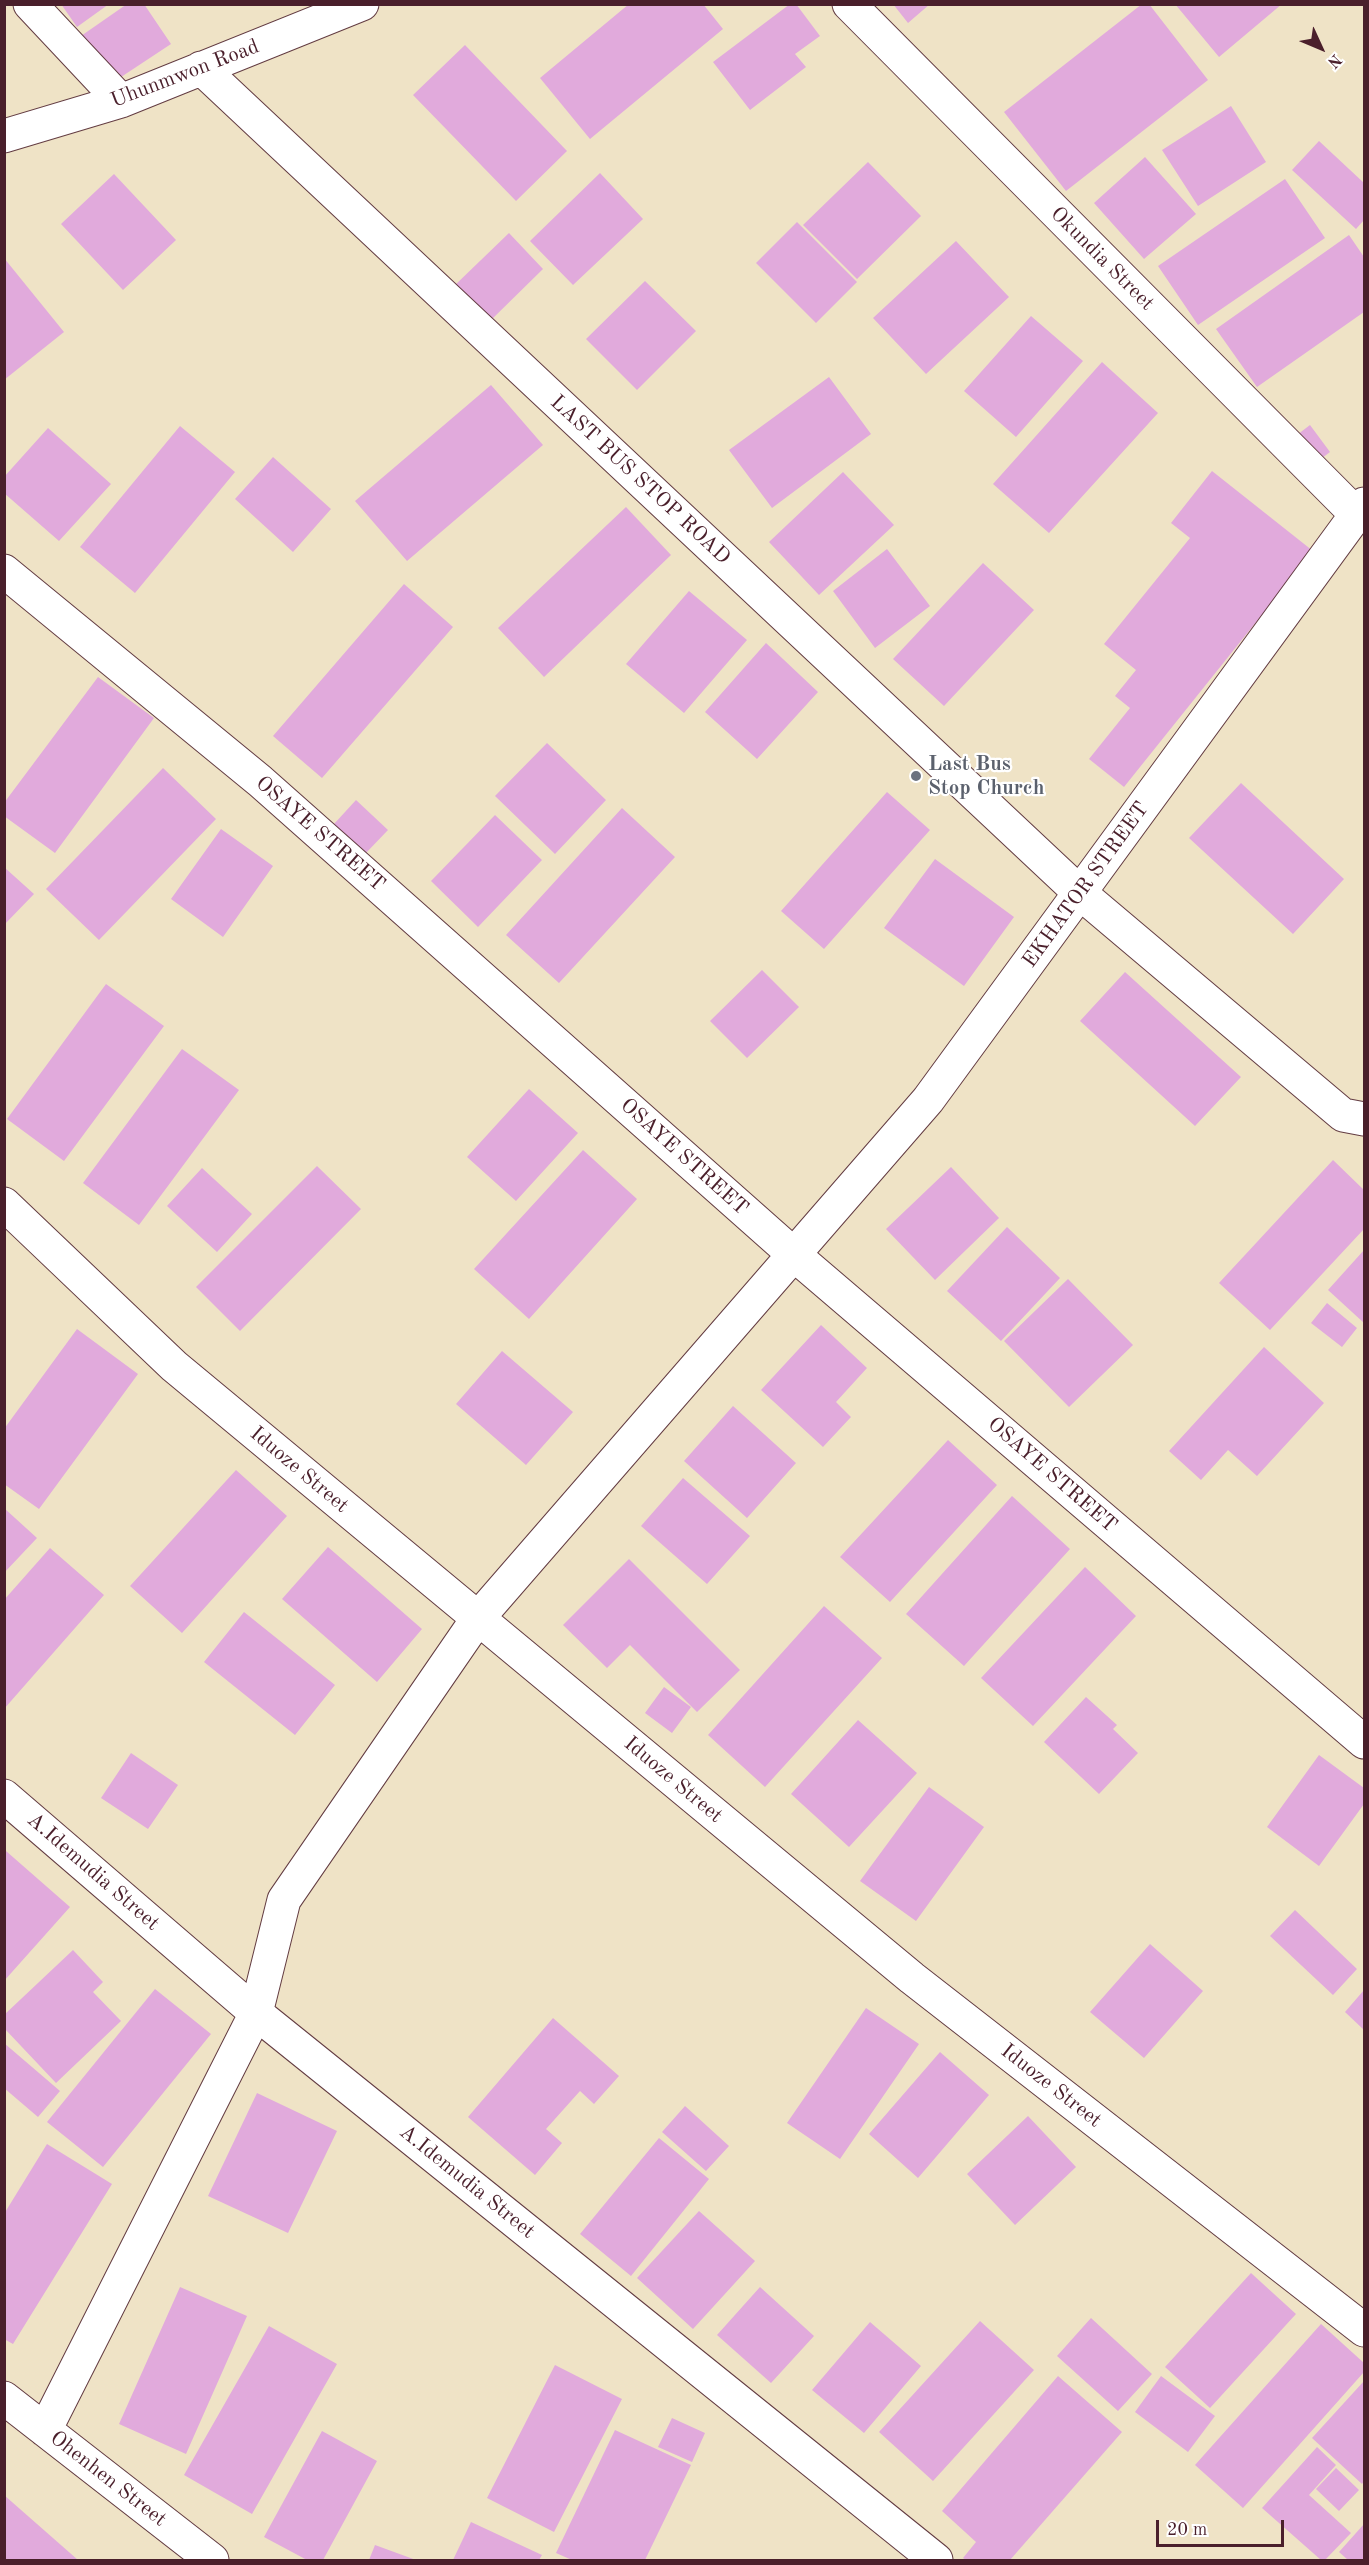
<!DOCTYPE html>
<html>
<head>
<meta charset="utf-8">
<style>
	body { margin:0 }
	#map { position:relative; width:1369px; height:2565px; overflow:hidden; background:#efe3c6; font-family:"Old Standard TT",serif }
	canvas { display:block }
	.frame { position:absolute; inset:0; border:6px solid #4a1f2b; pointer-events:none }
	.north { position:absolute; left:1291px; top:18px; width:60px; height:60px; -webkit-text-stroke:4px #fff; paint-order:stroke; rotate:134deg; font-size:16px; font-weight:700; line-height:24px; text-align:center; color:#4a1f2b }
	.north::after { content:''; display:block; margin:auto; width:21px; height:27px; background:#4a1f2b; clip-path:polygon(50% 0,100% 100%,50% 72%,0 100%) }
	.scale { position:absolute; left:1156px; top:2520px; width:128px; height:27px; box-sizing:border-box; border:3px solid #4a1f2b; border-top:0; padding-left:8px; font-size:18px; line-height:21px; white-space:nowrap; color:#4a1f2b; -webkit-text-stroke:4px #fff; paint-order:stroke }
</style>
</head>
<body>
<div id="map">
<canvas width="1369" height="2565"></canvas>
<div class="frame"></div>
<div class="north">N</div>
<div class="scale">20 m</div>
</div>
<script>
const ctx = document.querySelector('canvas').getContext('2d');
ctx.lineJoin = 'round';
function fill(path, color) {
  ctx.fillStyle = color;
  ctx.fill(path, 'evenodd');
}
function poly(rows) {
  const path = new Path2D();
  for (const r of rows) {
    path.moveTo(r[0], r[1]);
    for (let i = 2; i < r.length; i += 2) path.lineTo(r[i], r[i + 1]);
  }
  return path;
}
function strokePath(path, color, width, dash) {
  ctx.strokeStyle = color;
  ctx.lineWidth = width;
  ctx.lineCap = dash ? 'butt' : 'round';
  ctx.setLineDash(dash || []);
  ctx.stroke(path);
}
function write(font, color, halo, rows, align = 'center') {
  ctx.font = font + ' "Old Standard TT",serif';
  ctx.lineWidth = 4.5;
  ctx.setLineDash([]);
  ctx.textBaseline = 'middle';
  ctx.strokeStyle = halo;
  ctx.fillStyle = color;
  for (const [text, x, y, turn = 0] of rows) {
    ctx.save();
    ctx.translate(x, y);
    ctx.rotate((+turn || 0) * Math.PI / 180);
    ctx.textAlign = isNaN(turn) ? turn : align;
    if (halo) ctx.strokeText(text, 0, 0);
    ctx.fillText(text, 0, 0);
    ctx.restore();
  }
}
const building = poly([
	[61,4,109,4,77,27],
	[127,4,144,4,171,44,112,83,81,36],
	[629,4,703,4,723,29,590,139,540,78],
	[790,4,796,4,820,36,795,54,806,67,750,110,713,62],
	[893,4,930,4,908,23],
	[1142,4,1149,4,1208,80,1066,191,1004,112],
	[1175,4,1282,4,1219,57],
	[465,45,567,151,516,201,413,95],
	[1231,106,1266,162,1198,206,1162,150],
	[1319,141,1364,183,1364,220,1356,229,1292,170],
	[1145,157,1196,214,1144,259,1094,203],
	[868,162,921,216,857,279,803,225],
	[600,173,643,219,573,285,530,241],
	[114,174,176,240,123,290,61,224],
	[1285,179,1325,238,1198,325,1158,266],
	[797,222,857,282,816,323,756,263],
	[509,233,543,269,488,323,453,287],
	[1349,235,1364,257,1364,312,1257,387,1216,329],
	[956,241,1009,297,926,374,873,318],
	[4,258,64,332,4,380],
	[645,281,696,331,637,390,586,339],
	[1031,316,1083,361,1016,437,964,391],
	[1102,362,1158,413,1049,533,993,484],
	[829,377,871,434,772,508,729,450],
	[491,385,543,445,407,561,355,501],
	[1310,425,1330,452,1309,468,1289,441],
	[180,426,235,472,135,593,80,547],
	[48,428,111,484,59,541,4,493,4,477],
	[273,457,331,509,293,552,235,499],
	[1212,471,1313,551,1124,787,1089,759,1130,708,1115,696,1136,670,1104,644,1190,538,1171,523],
	[843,472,894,525,819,595,769,542],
	[626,507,671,555,544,677,498,628],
	[887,549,930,606,875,648,833,591],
	[983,563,1034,610,944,706,893,659],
	[404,584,453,627,322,778,273,736],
	[689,591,747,640,684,713,626,664],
	[766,643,818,692,757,759,705,712],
	[98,677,154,718,55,853,4,816,4,803],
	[547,743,606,800,555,854,495,796],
	[163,768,216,819,99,940,46,889],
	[1241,783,1344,879,1293,934,1189,838],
	[887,792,930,830,824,949,781,911],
	[356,800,388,830,365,854,334,824],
	[622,808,675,857,559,983,506,935],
	[495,815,542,860,478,927,431,881],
	[221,829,273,866,223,937,171,899],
	[935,859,1014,917,964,986,884,928],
	[4,867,34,894,4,925],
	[762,970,799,1007,747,1058,710,1021],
	[1125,972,1241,1077,1195,1126,1080,1021],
	[106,984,164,1026,64,1161,7,1119],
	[182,1049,239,1090,139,1225,83,1183],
	[529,1089,578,1133,516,1201,467,1157],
	[583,1150,637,1199,529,1319,474,1269],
	[1333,1160,1364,1190,1364,1229,1270,1330,1219,1283],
	[317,1166,361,1209,240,1331,196,1287],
	[951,1167,999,1218,935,1280,886,1229],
	[202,1168,252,1214,217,1252,167,1206],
	[1007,1227,1060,1278,1001,1341,947,1291],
	[1364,1250,1364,1323,1328,1290],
	[1068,1279,1133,1345,1069,1407,1004,1341],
	[1327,1303,1357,1328,1342,1347,1311,1323],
	[821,1325,867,1368,836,1402,851,1417,823,1447,761,1390],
	[77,1329,138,1374,39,1509,4,1484,4,1429],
	[1264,1347,1324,1403,1257,1476,1228,1450,1201,1480,1169,1451],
	[502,1351,573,1412,526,1465,456,1404],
	[733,1406,796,1463,747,1518,684,1461],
	[948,1440,997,1485,890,1602,840,1557],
	[236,1470,287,1516,182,1633,130,1586],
	[683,1478,750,1536,707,1584,641,1526],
	[1012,1496,1070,1549,964,1666,906,1614],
	[4,1508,37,1538,4,1573],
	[328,1547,422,1629,377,1682,282,1599],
	[50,1548,104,1595,4,1709,4,1600],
	[629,1559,740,1670,697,1712,630,1645,607,1668,563,1625],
	[1085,1567,1136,1616,1033,1726,981,1678],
	[824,1606,882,1658,765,1787,708,1735],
	[244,1612,335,1685,295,1735,204,1662],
	[664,1687,691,1707,672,1733,645,1713],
	[1086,1697,1117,1725,1113,1729,1138,1753,1099,1794,1044,1742],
	[858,1720,917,1773,849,1847,791,1794],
	[131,1753,178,1785,148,1829,101,1798],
	[1319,1755,1364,1788,1364,1804,1319,1866,1267,1827],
	[929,1787,984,1827,916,1921,860,1881],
	[6,1851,70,1907,4,1981,4,1853],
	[1295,1910,1357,1969,1333,1995,1270,1936],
	[1150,1944,1203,1991,1144,2058,1090,2012],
	[73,1950,103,1982,93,1992,121,2021,56,2083,4,2028,4,2015],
	[155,1989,211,2034,103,2167,47,2122],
	[1364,1990,1364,2030,1345,2012],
	[866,2008,919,2044,840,2159,787,2123],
	[553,2018,619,2076,594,2104,580,2091,546,2129,562,2143,535,2175,468,2117],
	[4,2043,60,2091,38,2117,4,2088],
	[940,2052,989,2095,918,2178,869,2134],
	[257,2093,337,2131,288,2233,208,2196],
	[685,2106,729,2146,706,2171,662,2132],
	[1028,2116,1076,2167,1015,2225,967,2174],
	[659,2138,709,2179,631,2276,580,2234],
	[47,2144,112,2184,13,2344,4,2339,4,2214],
	[699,2211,755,2261,693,2329,637,2278],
	[1251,2273,1296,2314,1210,2408,1165,2367],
	[180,2287,247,2316,186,2454,119,2424],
	[760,2287,814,2336,771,2383,717,2335],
	[1091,2318,1152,2374,1118,2411,1057,2356],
	[980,2321,1034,2370,933,2481,879,2432],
	[870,2322,921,2366,864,2433,812,2390],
	[1321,2324,1364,2363,1364,2372,1243,2508,1195,2465],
	[269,2326,337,2364,252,2514,184,2475],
	[555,2365,622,2399,554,2532,487,2498],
	[1058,2376,1122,2432,1010,2560,966,2560,963,2558,976,2542,942,2511],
	[1161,2376,1215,2416,1188,2452,1135,2412],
	[1364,2381,1364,2481,1362,2484,1312,2438],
	[672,2418,705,2433,692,2462,658,2447],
	[615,2430,691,2465,645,2560,572,2560,556,2553],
	[322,2431,377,2461,323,2560,307,2560,264,2537],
	[1317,2447,1336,2465,1309,2495,1351,2533,1325,2560,1321,2560,1262,2508],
	[1336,2468,1359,2490,1339,2511,1316,2489],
	[4,2495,78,2560,4,2560],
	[471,2522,542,2555,539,2560,453,2560],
	[1364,2524,1364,2560,1348,2560,1339,2552],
	[375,2545,416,2560,369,2560]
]);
const street = poly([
	[30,4,121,101],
	[849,4,1356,514],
	[201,68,1080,893,1343,1115,1364,1119],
	[4,136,121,101,362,4],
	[4,571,260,781,792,1253,1364,1742],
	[4,1204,174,1366,912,1978,1364,2330],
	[4,1796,256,2013,936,2560],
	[4,2398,212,2560],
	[45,2430,256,2013,284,1900,478,1618,928,1100,1364,504]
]);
const markers = [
	[916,776,6,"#6b7280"]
];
const streetNames = [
	["Uhunmwon Road",185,74,-21],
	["Okundia Street",1102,259,45],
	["LAST BUS STOP ROAD",640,480,43],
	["OSAYE STREET",320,834,41],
	["EKHATOR STREET",1086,885,-54],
	["OSAYE STREET",684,1157,42],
	["Iduoze Street",299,1470,40],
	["OSAYE STREET",1052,1475,41],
	["Iduoze Street",673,1780,40],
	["A.Idemudia Street",93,1872,41],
	["Iduoze Street",1051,2086,38],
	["A.Idemudia Street",467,2182,39],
	["Ohenhen Street",108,2479,38]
];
const worshipNames = [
	["Last Bus",928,764],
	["Stop Church",928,788]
];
fill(building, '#e1aadc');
strokePath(street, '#633c42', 35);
strokePath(street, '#fff', 33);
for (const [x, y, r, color] of markers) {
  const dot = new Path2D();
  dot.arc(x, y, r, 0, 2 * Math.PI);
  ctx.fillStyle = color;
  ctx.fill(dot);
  strokePath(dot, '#fff', 2);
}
write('21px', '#4a1f2b', '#fff', streetNames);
write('bold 21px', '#5b616d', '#fff', worshipNames, 'left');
</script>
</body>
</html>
